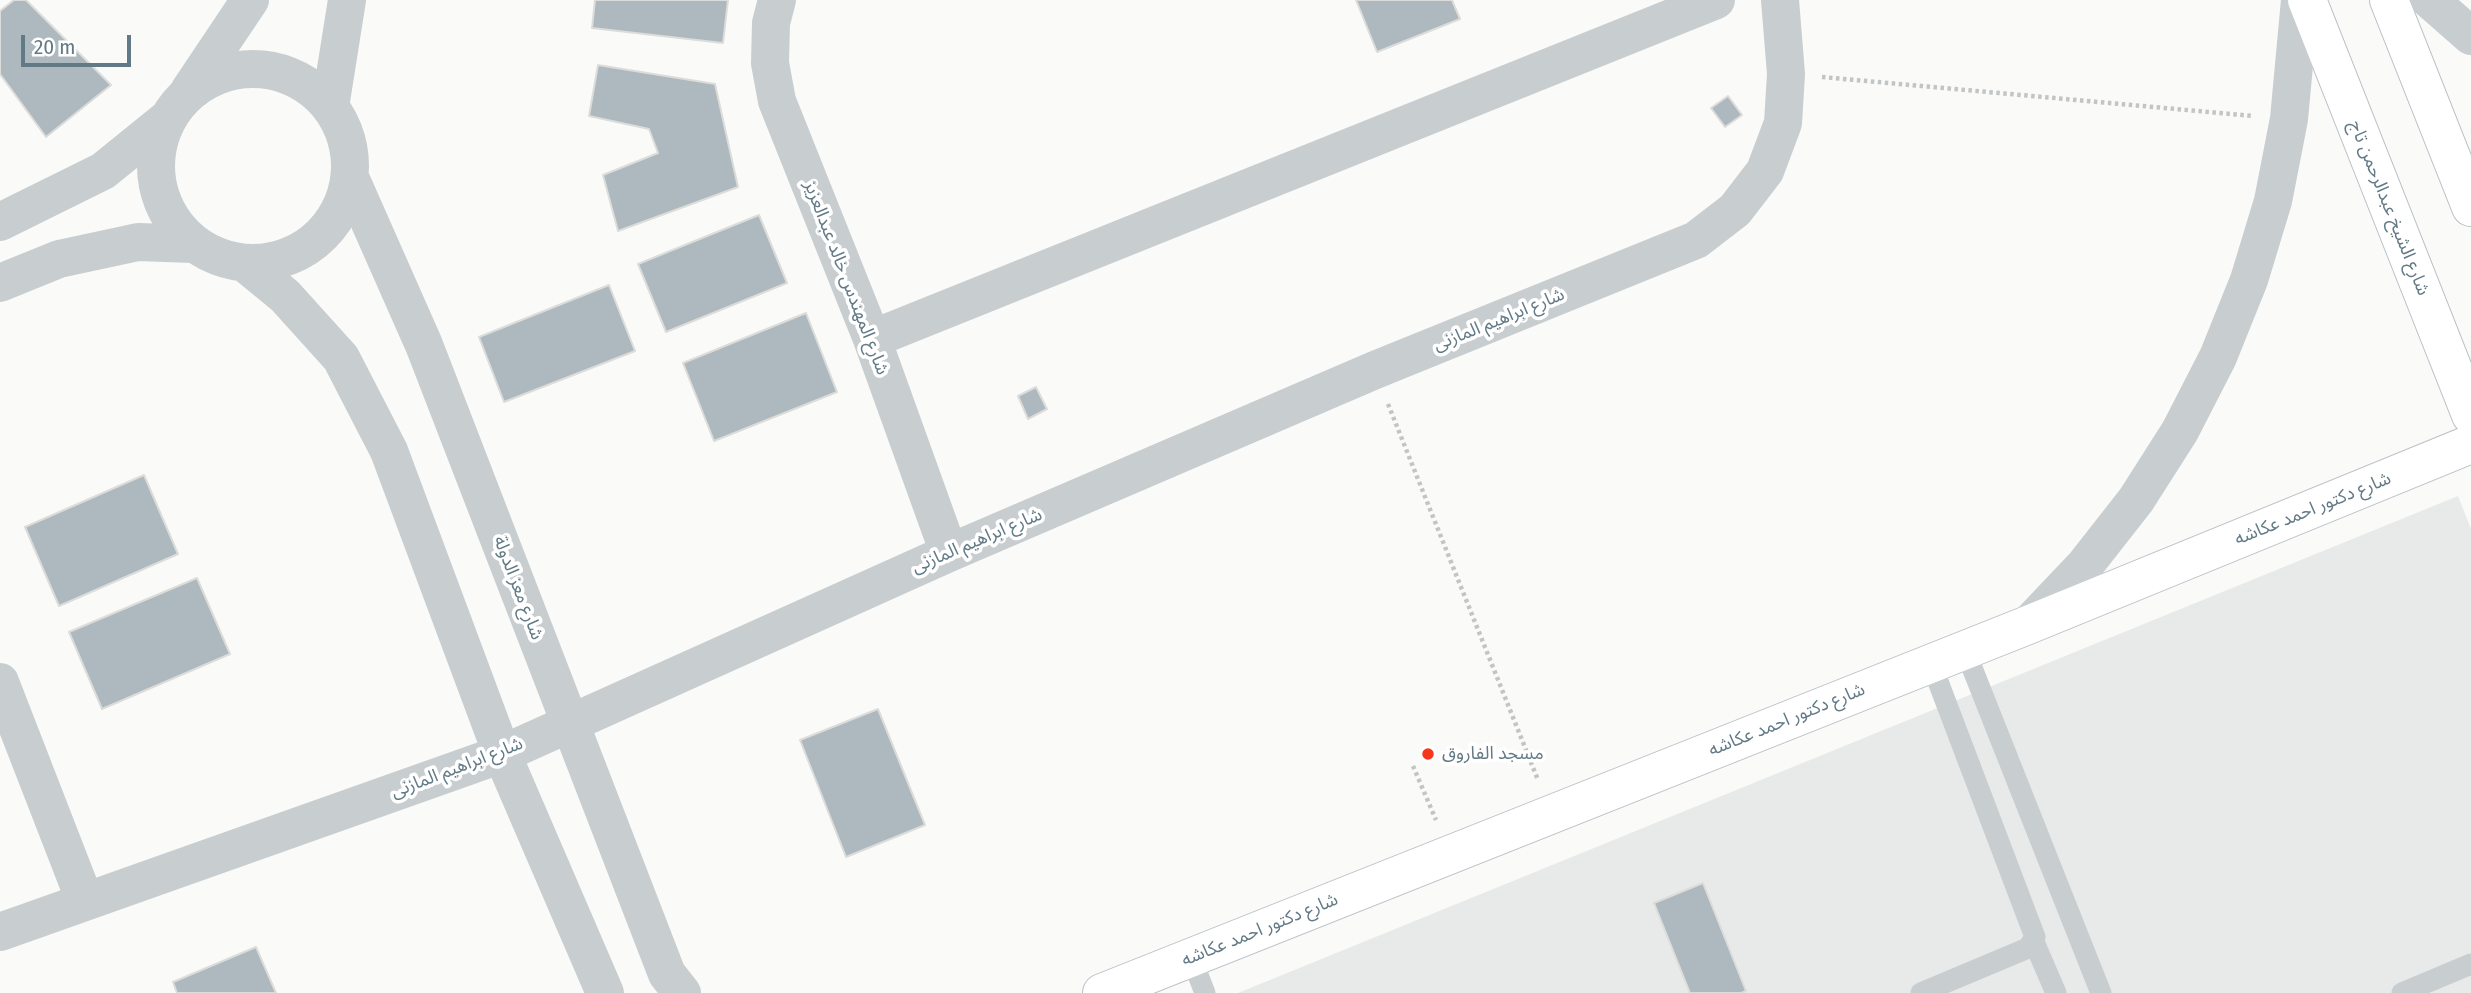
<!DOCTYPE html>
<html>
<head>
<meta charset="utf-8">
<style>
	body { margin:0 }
	#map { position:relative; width:2471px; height:993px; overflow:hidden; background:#fafaf8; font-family:"Fira Sans Condensed",sans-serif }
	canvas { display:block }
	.scale { position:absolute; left:21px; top:35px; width:110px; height:32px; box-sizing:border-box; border:4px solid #627a86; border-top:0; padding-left:9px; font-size:21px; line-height:24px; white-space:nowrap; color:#627a86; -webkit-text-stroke:5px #fff; paint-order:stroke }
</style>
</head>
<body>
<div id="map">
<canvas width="2471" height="993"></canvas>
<div class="scale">20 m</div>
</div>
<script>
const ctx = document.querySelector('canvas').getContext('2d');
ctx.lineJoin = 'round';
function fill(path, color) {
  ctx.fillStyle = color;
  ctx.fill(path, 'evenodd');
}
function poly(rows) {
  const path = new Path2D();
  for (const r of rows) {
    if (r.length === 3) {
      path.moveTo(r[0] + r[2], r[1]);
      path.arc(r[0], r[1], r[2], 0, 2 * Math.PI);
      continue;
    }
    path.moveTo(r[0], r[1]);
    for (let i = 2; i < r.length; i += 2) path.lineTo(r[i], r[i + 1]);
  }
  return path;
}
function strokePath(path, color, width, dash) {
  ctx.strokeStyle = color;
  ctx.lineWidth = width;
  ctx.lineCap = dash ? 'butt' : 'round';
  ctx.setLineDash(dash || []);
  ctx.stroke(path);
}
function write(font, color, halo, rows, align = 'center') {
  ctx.font = font + ' "Fira Sans Condensed","Noto Sans Arabic",sans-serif';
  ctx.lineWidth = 7;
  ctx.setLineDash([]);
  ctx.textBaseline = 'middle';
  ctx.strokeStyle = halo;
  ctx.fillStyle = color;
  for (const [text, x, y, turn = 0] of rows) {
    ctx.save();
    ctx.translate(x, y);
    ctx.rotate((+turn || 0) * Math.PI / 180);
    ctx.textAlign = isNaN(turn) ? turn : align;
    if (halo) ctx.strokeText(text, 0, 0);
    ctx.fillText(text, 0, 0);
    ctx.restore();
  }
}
const built = poly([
	[2458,496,2471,529,2471,993,1238,993]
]);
const building = poly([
	[14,0,26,0,111,85,46,137,0,74,0,11,14,0],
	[595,0,728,0,723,43,592,28,595,0],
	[1356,0,1452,0,1460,19,1377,52,1356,0],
	[598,65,715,84,738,187,618,231,603,175,658,153,649,129,589,116,598,65],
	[1728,96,1742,115,1725,127,1711,108,1728,96],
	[759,215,787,283,666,332,638,264,759,215],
	[609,285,635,351,504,402,479,337,609,285],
	[806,313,837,392,714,441,683,363,806,313],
	[1036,387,1047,409,1028,419,1018,396,1036,387],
	[144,475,178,554,59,606,25,527,144,475],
	[197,578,230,654,102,709,69,632,197,578],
	[878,709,925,825,846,857,800,740,878,709],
	[1703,883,1746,991,1741,993,1690,993,1654,903,1703,883],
	[256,947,276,993,177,993,173,982,256,947]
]);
const path = poly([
	[1822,77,2253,116],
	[1388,404,1538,780],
	[1413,766,1436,820]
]);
const lane = poly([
	[1965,650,2101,993],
	[2034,942,2056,993],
	[1191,957,1205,993],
	[1921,993,2028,948,2035,937,1931,663],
	[2402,993,2471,964]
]);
const street = poly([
	[777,0,771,23,770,63,777,101,872,339,949,553],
	[2430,0,2471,36],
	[253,166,97],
	[189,91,250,0],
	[330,107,347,0],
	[352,182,424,345,667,974,682,993],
	[0,222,103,171,166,120],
	[246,264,285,296,341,358,389,451,502,754,605,993],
	[0,283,59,259,138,242,194,244],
	[872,339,1716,0],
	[2028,625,2085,565,2136,500,2180,431,2218,357,2249,280,2273,201,2289,119,2300,0],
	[0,682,85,901],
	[0,932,502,754,949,553,1375,370,1696,240,1735,210,1765,171,1783,123,1786,74,1780,0]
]);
const secondary = poly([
	[2307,0,2471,415],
	[2389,0,2471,207],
	[1102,993,2028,625,2471,444]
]);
const markers = [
	[1428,754,7,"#f6371c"]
];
const streetNames = [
	["شارع الشيخ عبدالرحمن تاج",2389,208,68],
	["شارع المهندس خالد عبدالعزيز",846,278,69],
	["شارع ابراهيم المازنى",1499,320,-22],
	["شارع دكتور احمد عكاشه",2313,509,-22],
	["شارع ابراهيم المازنى",977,541,-23],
	["شارع معز الدولة",518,588,69],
	["شارع دكتور احمد عكاشه",1787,720,-22],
	["شارع ابراهيم المازنى",457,768,-21],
	["شارع دكتور احمد عكاشه",1260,930,-22]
];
const poiNames = [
	["مسجد الفاروق",1442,754]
];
fill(built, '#e8eae9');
fill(building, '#adb9be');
strokePath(building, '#dcdcda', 2);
strokePath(secondary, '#b9c1c5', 40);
strokePath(path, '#c1c5c6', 4.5, [3.5, 3.5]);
strokePath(lane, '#c8cdd0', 21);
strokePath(street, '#c8cdd0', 38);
strokePath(secondary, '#fff', 38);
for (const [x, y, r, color] of markers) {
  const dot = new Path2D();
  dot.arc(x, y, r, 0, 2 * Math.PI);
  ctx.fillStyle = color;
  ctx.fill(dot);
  strokePath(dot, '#fff', 2.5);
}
write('18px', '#627a86', '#fff', streetNames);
write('18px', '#627a86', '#fff', poiNames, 'left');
</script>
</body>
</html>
